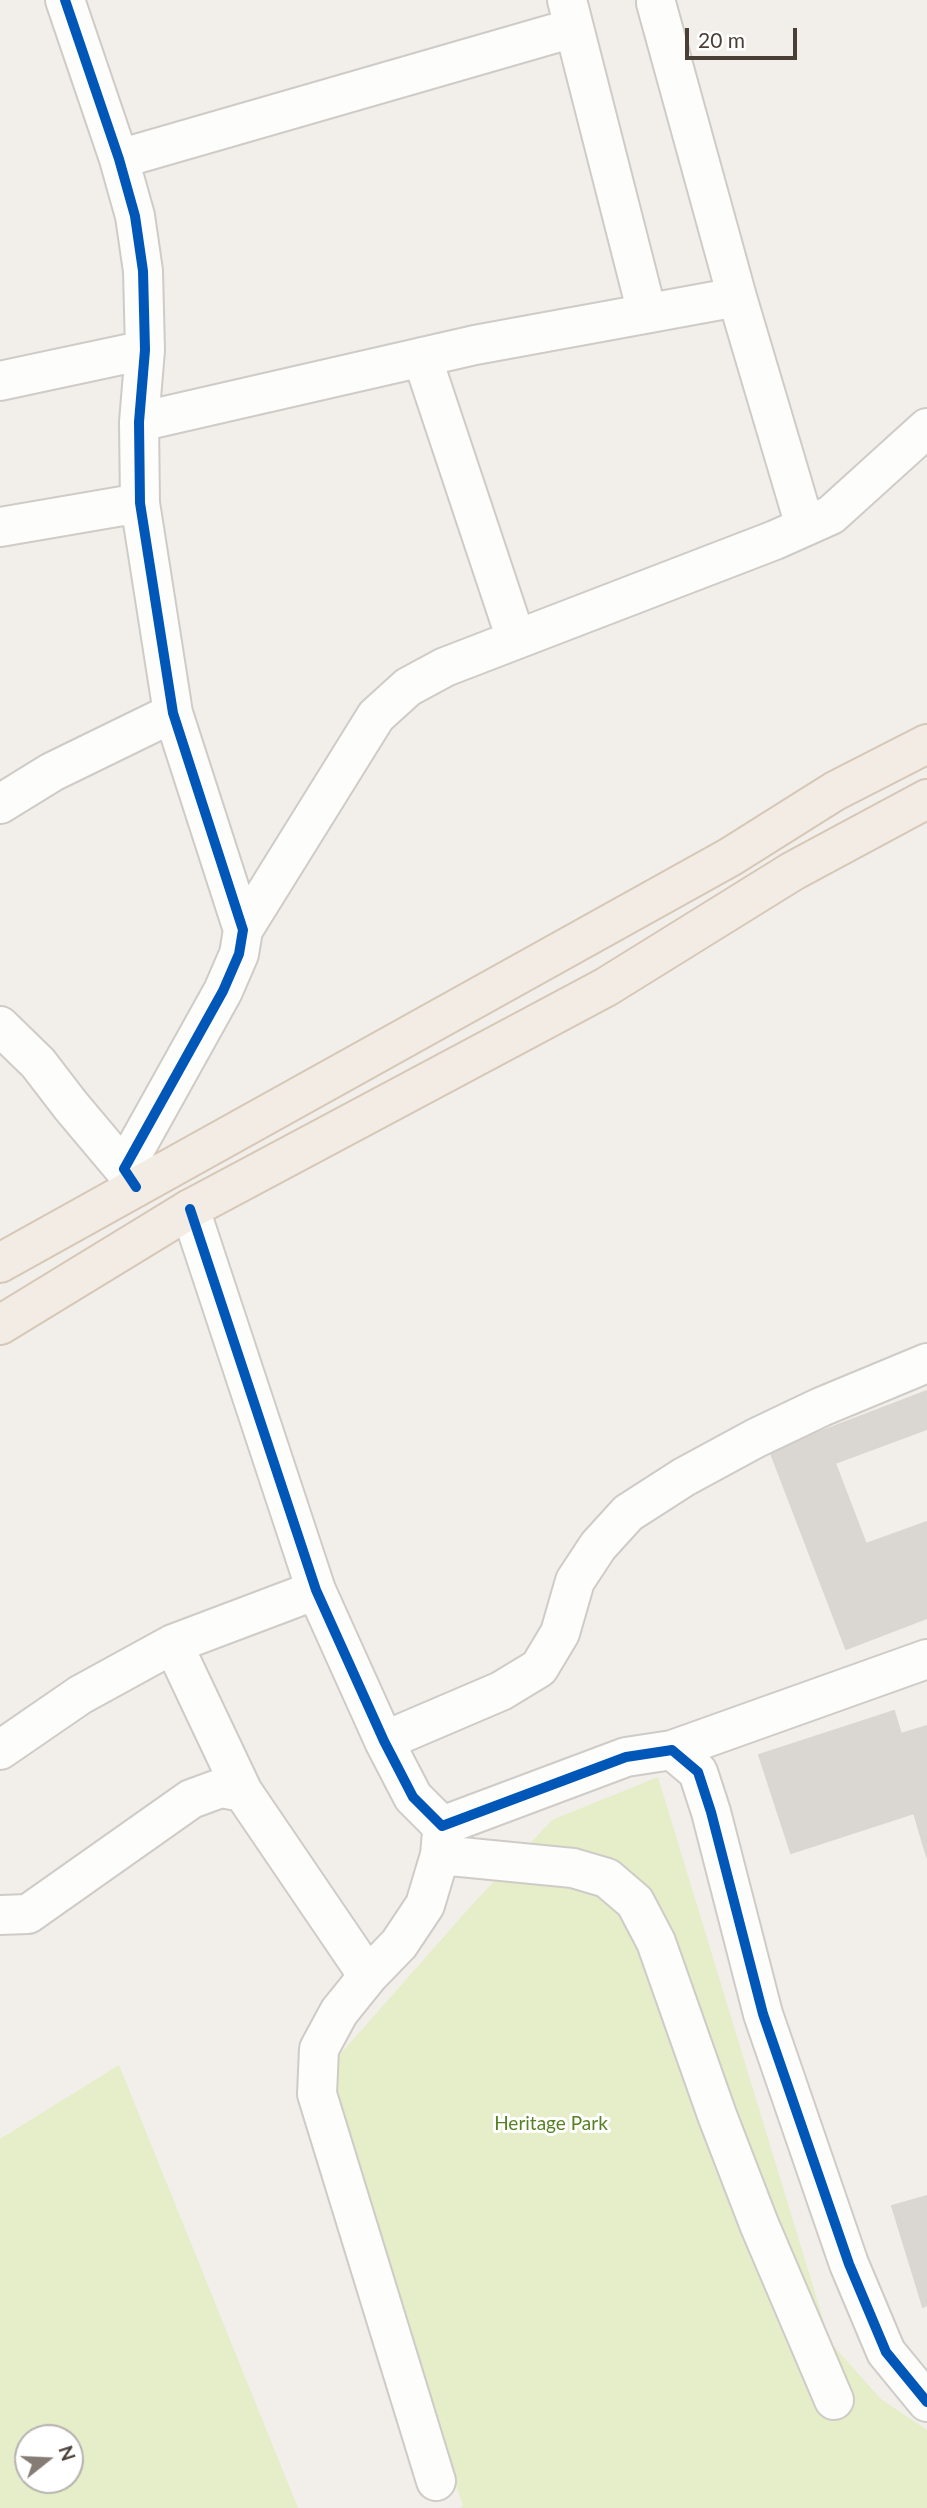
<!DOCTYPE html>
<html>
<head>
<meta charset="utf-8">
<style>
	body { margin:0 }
	#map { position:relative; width:927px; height:2508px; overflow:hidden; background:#f2efeb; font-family:Lato,sans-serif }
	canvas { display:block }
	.north { position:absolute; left:14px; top:2424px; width:70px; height:70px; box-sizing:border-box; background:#fff; border:2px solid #b7b2af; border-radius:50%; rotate:72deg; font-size:19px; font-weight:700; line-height:28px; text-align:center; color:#4a3f36 }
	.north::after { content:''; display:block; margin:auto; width:24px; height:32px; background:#857d75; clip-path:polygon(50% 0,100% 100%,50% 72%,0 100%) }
	.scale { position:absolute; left:685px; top:28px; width:112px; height:32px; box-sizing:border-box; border:4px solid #4a3f36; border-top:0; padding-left:9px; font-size:21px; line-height:24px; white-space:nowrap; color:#4a3f36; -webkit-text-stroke:5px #fff; paint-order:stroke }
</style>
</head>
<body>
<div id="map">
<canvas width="927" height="2508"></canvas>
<div class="north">N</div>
<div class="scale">20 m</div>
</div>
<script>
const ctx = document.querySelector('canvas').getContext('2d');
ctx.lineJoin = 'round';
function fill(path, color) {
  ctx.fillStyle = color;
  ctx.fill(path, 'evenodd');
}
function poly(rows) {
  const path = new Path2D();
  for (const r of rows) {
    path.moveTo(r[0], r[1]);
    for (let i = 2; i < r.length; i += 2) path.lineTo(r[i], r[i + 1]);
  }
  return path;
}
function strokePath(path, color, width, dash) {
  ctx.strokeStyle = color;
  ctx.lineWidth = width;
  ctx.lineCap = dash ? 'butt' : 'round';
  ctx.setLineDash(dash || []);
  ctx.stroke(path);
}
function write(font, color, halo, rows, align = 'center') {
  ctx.font = font + ' Lato,sans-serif';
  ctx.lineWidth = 6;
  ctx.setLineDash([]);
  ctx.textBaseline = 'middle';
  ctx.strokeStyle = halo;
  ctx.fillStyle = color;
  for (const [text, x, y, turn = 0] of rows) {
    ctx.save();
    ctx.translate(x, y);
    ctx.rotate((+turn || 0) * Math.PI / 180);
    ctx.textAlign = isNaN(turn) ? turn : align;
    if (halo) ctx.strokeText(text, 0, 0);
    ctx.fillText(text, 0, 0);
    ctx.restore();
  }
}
const green = poly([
	[658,1777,830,2342,881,2399,927,2430,927,2508,459,2508,463,2506,320,2077,470,1907,552,1820],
	[119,2065,298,2508,0,2508,0,2139],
	[70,2438,70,2480,28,2480,28,2438]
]);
const building = poly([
	[927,1391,927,1429,835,1463,866,1544,927,1522,927,1618,846,1649,770,1451,927,1391],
	[894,1711,901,1734,927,1726,927,1857,914,1813,791,1853,759,1755,894,1711],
	[927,2196,927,2305,923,2307,892,2206,927,2196]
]);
const minor = poly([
	[65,0,119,159,135,216,143,271,145,350,139,422,140,503,173,713,243,930,239,954,223,991,124,1169,136,1187],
	[567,0,647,313],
	[656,3,737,297,805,526],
	[119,159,573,28],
	[422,357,516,639],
	[0,381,145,350],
	[139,422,475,345,737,297],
	[0,527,140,503],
	[0,804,52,772,173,713],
	[243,930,376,716,408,687,445,667,775,540,831,515,927,428],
	[0,1026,38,1063,71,1106,124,1169],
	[190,1209,316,1590,384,1741,413,1797,442,1826,626,1757,672,1750,698,1772,711,1812,763,2014,849,2264,886,2352,927,2402],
	[173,1644,243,1792],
	[384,1741,501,1691,539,1668,560,1633,575,1581,598,1546,628,1513,684,1477,756,1438,821,1407,927,1363],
	[0,1750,80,1695,173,1644,316,1590],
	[672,1750,927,1659],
	[440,1855,573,1868,607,1878,635,1902,656,1942,717,2115,759,2224,834,2400],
	[0,1915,28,1914,191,1799,221,1788,243,1792,368,1976],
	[436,2481,317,2094,319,2049,339,2012,368,1976,399,1944,425,1905,440,1855,442,1832]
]);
const major = poly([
	[0,1263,730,857,835,791,927,744],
	[0,1325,190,1209,606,987,793,871,927,799]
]);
const cycleway = poly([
	[65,0,119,159,135,216,143,271,145,350,139,422,140,503,173,713,243,930,239,954,223,991,124,1169,136,1187],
	[190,1209,316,1590,384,1741,413,1797,442,1826,626,1757,672,1750,698,1772,711,1812,763,2014,849,2264,886,2352,927,2402]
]);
const parkNames = [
	["Heritage Park",551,2124]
];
fill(green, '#e5eec9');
fill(building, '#dad6d2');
strokePath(building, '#dbd6d1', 2);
strokePath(minor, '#cfcbc7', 42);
strokePath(major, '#d6c7b7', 42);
strokePath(minor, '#fdfdfc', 38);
strokePath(major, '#f2ece4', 38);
strokePath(cycleway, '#0057b8', 10);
write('19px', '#578222', '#fff', parkNames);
</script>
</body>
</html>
